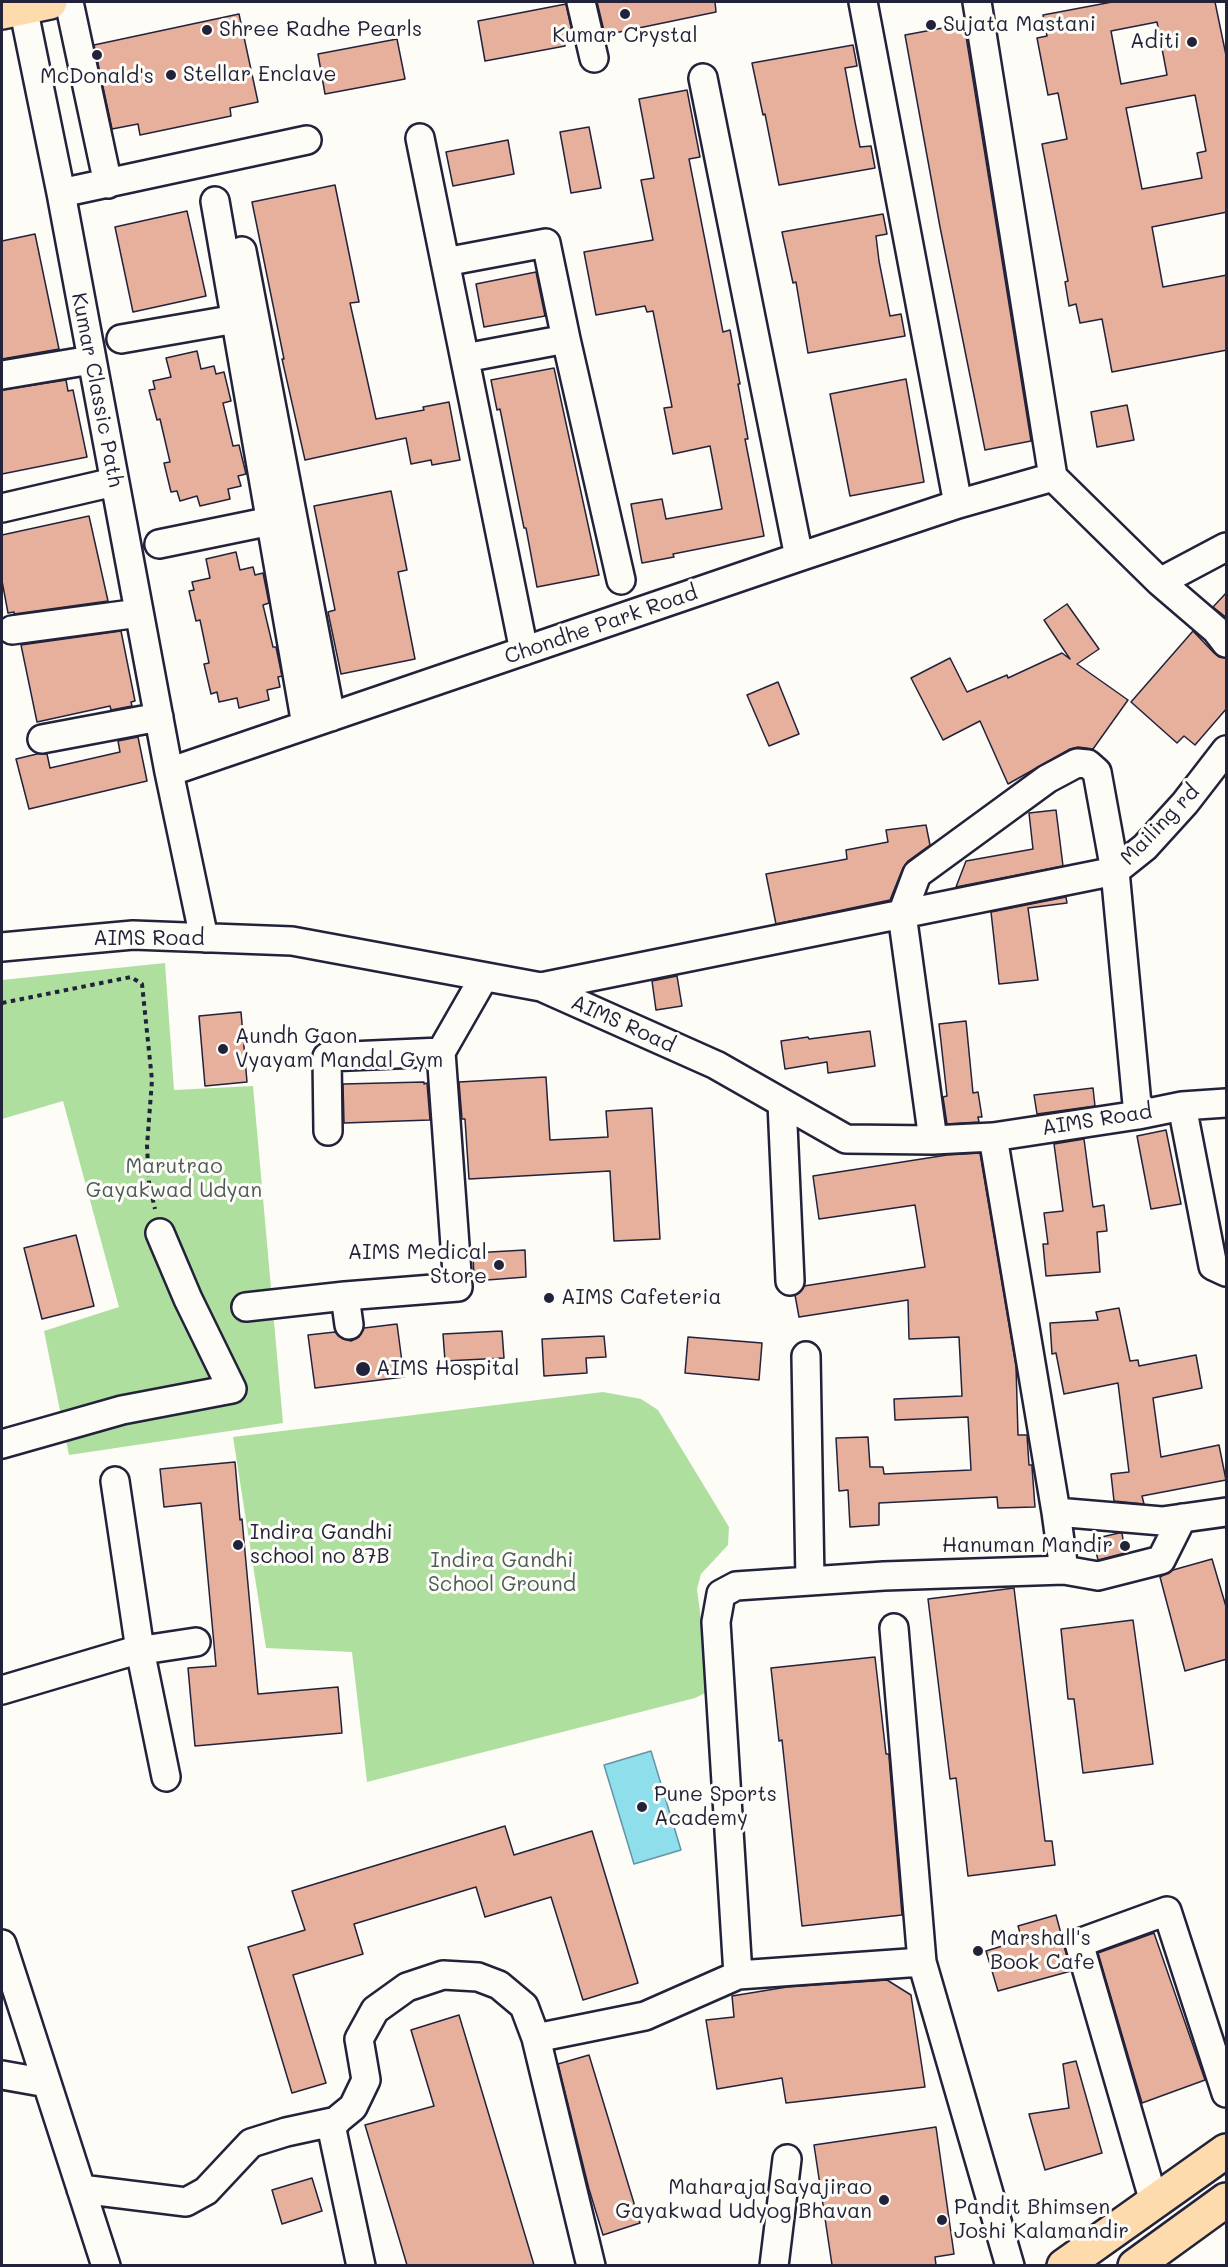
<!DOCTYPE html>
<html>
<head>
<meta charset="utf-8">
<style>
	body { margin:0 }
	#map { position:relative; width:1228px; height:2267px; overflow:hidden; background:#fdfcf7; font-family:Mali,sans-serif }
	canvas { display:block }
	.frame { position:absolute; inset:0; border:3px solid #22223b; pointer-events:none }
</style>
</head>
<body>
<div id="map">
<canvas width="1228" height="2267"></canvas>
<div class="frame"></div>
</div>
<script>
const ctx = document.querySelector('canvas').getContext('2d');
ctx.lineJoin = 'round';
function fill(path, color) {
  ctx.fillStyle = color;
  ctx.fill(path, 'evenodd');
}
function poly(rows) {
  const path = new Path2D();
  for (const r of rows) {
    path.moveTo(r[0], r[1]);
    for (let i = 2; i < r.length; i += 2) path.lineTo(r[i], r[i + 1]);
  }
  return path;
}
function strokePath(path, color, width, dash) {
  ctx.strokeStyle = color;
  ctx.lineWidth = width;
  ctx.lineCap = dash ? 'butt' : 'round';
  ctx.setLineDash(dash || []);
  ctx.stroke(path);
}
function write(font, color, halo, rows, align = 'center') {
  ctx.font = font + ' Mali,sans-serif';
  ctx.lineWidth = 6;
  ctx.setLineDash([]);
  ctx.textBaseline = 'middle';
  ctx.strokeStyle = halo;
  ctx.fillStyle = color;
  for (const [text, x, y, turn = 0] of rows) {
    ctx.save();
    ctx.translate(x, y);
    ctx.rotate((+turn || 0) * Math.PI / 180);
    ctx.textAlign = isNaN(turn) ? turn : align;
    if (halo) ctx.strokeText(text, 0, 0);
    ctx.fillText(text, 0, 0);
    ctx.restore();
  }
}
const green = poly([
	[165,963,174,1090,253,1086,283,1423,69,1455,44,1331,119,1307,63,1101,2,1119,2,980],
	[603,1392,641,1399,658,1410,729,1527,728,1545,701,1574,697,1589,709,1681,707,1692,695,1698,367,1782,352,1652,266,1648,233,1437]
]);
const water = poly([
	[651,1751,681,1850,634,1864,604,1765,651,1751]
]);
const building = poly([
	[597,2,715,2,716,12,605,35,597,2],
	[1112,2,1215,2,1227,60,1227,212,1152,227,1163,287,1227,275,1227,350,1112,372,1102,319,1080,323,1076,304,1069,306,1065,282,1068,281,1042,144,1067,139,1058,93,1048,95,1037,38,1047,36,1043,15,1112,2],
	[1157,22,1167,75,1121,84,1111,31,1157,22],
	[1195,95,1206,151,1197,153,1202,178,1142,189,1126,108,1195,95],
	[566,4,574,41,564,42,565,46,485,61,478,21,566,4],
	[239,14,258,102,230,108,231,116,140,135,138,124,112,129,94,45,239,14],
	[964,24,1031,441,985,450,940,227,905,35,964,24],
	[397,39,405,79,325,94,318,54,397,39],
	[853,45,857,66,845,68,855,122,860,147,871,146,875,168,779,185,765,114,763,115,752,63,853,45],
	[687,90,700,157,689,159,723,332,730,330,740,384,738,384,748,439,745,439,764,536,673,554,674,557,642,563,631,504,662,499,666,519,722,509,710,446,673,454,664,408,672,407,653,311,647,312,645,306,596,315,584,252,653,240,641,180,654,178,639,99,687,90],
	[589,127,601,188,571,193,560,132,589,127],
	[508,140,514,174,453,186,446,152,508,140],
	[335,185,359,302,350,303,376,419,424,410,423,407,449,402,460,460,432,465,431,460,411,464,406,438,305,460,282,359,284,359,252,202,335,185],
	[187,211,206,296,133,312,115,227,187,211],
	[883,214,887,234,876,236,879,261,890,316,901,314,905,336,808,353,796,282,793,283,782,232,883,214],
	[35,234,59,349,2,359,2,241,35,234],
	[536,272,545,316,484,327,476,284,536,272],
	[197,351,201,369,214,366,216,374,224,372,231,401,223,403,233,446,239,445,246,474,238,476,241,486,228,489,230,499,200,506,197,496,180,501,177,491,171,492,164,463,170,462,160,419,157,420,149,390,155,389,153,381,171,377,166,358,197,351],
	[554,368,599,575,537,587,526,528,524,528,500,409,497,410,491,380,554,368],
	[906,379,924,482,850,496,830,394,906,379],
	[66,380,68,391,73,390,87,457,2,474,2,390,66,380],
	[1127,405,1134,440,1097,447,1091,412,1127,405],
	[391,491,407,570,398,572,415,659,341,674,328,612,335,610,314,506,391,491],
	[89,516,108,601,14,614,14,612,8,613,2,581,2,535,89,516],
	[236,552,240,570,253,567,255,575,263,573,269,603,263,605,273,647,276,647,282,676,278,677,280,687,267,690,269,700,239,708,237,698,219,702,217,692,211,694,204,664,209,663,200,620,196,621,189,591,194,590,192,582,210,578,206,559,236,552],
	[1227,592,1227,618,1213,607,1227,592],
	[1067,604,1099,649,1077,664,1128,700,1093,749,1078,747,1070,749,1008,784,980,721,943,740,911,678,950,658,967,692,1007,675,1008,678,1062,653,1070,659,1044,620,1067,604],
	[121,631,135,701,131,702,132,706,111,710,110,706,37,722,21,645,121,631],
	[1193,631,1214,653,1219,657,1227,658,1227,708,1195,745,1184,736,1177,743,1131,702,1193,631],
	[778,682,799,734,769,746,747,695,778,682],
	[138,737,147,781,29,809,16,759,37,754,47,754,50,768,120,752,118,741,138,737],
	[1056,810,1063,866,956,887,966,861,1033,849,1029,813,1056,810],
	[926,825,930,845,908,861,903,868,890,900,776,924,766,874,847,859,846,850,888,842,886,830,926,825],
	[1066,897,1067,903,1028,908,1038,980,999,984,991,912,1066,897],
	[677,976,682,1006,656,1010,652,981,677,976],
	[241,1012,247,1082,205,1086,199,1016,241,1012],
	[966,1021,973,1093,978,1092,982,1117,978,1117,979,1122,947,1124,943,1097,947,1096,939,1024,966,1021],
	[870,1031,875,1066,828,1073,827,1062,785,1069,781,1041,808,1037,809,1039,870,1031],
	[546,1077,550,1140,608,1137,606,1111,652,1108,660,1239,614,1241,610,1171,469,1179,465,1119,462,1119,459,1082,546,1077],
	[424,1082,424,1084,427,1083,430,1120,344,1123,343,1084,424,1082],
	[1093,1088,1095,1106,1037,1114,1034,1095,1093,1088],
	[1166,1130,1181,1204,1151,1209,1137,1136,1166,1130],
	[1084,1139,1093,1207,1104,1205,1107,1231,1097,1232,1100,1272,1046,1276,1043,1244,1048,1244,1044,1213,1063,1211,1054,1144,1084,1139],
	[980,1153,1016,1366,1018,1435,1027,1435,1029,1465,1032,1465,1032,1467,1035,1507,998,1508,997,1497,879,1503,879,1525,850,1527,848,1490,839,1491,836,1438,868,1437,870,1467,883,1467,884,1474,971,1470,968,1417,895,1420,894,1399,962,1396,959,1337,909,1339,908,1300,799,1317,795,1295,804,1286,925,1267,915,1205,819,1219,813,1176,947,1155,980,1153],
	[76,1235,94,1306,42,1319,24,1248,76,1235],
	[525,1250,526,1277,474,1281,473,1253,525,1250],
	[1119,1308,1130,1361,1138,1360,1139,1366,1196,1355,1202,1388,1153,1398,1161,1457,1219,1445,1226,1480,1142,1496,1144,1504,1114,1501,1111,1474,1129,1472,1118,1383,1064,1394,1056,1353,1052,1354,1050,1323,1098,1320,1096,1312,1119,1308],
	[397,1324,404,1377,315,1388,308,1335,335,1332,343,1339,351,1341,359,1337,364,1328,397,1324],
	[502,1331,504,1358,445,1361,443,1334,502,1331],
	[604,1336,606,1357,586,1358,587,1373,544,1376,542,1339,604,1336],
	[688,1337,762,1343,759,1380,685,1373,688,1337],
	[235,1462,240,1520,242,1519,258,1694,338,1687,342,1733,195,1746,188,1668,216,1666,201,1503,164,1507,160,1469,235,1462],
	[1119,1533,1122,1533,1125,1553,1098,1560,1093,1539,1119,1533],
	[1212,1559,1227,1610,1227,1659,1185,1671,1160,1577,1173,1570,1212,1559],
	[1014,1588,1045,1841,1052,1841,1055,1865,968,1876,956,1778,950,1779,928,1599,1014,1588],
	[1133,1620,1153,1764,1083,1773,1074,1699,1068,1699,1061,1629,1133,1620],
	[875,1657,886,1754,889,1754,889,1757,902,1915,802,1926,782,1740,779,1741,771,1668,875,1657],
	[505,1826,514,1855,592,1831,638,1983,583,2000,551,1897,485,1917,476,1887,354,1924,363,1954,293,1975,326,2083,292,2093,248,1947,305,1930,292,1891,505,1826],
	[1056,1915,1071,1971,998,1991,986,1951,1022,1940,1018,1926,1056,1915],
	[1154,1933,1205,2080,1142,2103,1098,1953,1154,1933],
	[887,1980,911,1995,925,2087,786,2103,782,2078,717,2089,706,2020,734,2017,732,1996,787,1987,887,1980],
	[459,2015,534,2265,407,2265,365,2125,434,2106,411,2030,459,2015],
	[589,2055,640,2223,603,2235,589,2189,558,2064,589,2055],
	[1076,2061,1102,2153,1045,2170,1029,2114,1069,2108,1063,2064,1076,2061],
	[936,2127,954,2254,935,2257,936,2265,832,2265,814,2145,936,2127],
	[312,2178,322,2211,282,2224,272,2190,312,2178]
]);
const path = poly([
	[2,1003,131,977,142,984,152,1080,147,1146,149,1183,155,1209]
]);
const minor = poly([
	[22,2,61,193,169,772,204,938],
	[69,2,108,184],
	[581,2,594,58],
	[863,2,958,504],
	[977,2,1053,477],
	[703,78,799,557],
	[420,138,524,651],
	[61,193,307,140],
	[215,201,306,725],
	[242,251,331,717],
	[445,262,546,243,566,339],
	[121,339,236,319],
	[465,358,566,339,621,580],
	[2,375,91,360],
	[2,508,114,482],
	[159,544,271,521],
	[1160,582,1226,547],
	[12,630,139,613],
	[42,739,159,717],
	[169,772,799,557,958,504,1053,477,1160,582,1216,630,1226,643],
	[2,947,133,935,292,941,541,987,716,1065,846,1139,933,1140,993,1137,1138,1115,1182,1106,1226,1103],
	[541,987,1115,871,1145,847,1185,803,1226,750],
	[782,1103,790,1281],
	[1182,1106,1213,1266,1226,1272],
	[328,1131,327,1057,441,1052],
	[993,1137,1056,1512,1162,1521,1226,1512],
	[933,1140,902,914,917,874,1047,779,1077,763,1088,764,1097,772,1115,871,1138,1115],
	[246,1307,345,1296],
	[349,1325,345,1296,458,1287,441,1052,484,977],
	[806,1356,810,1581],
	[2,1444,122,1410,232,1389,188,1299,160,1233],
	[115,1481,140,1650,166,1777],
	[1064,1570,1098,1576,1161,1560,1182,1518],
	[894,1628,922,1962,1010,2266],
	[2,1690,130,1652,196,1642],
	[2,1944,106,2266],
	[922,1962,738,1975,716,1622,721,1594,736,1586,884,1576,1064,1570,1056,1512],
	[536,2038,645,2016,738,1975],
	[2,2075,47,2083],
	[81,2189,186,2202,206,2191,251,2143,286,2132,337,2121],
	[1154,2202,1079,1943,1167,1911,1226,2093],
	[361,2266,331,2125,353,2107,366,2080,359,2039,375,2010,407,1987,443,1975,478,1977,499,1985,524,2006,536,2038,591,2266],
	[774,2266,787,2159]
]);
const major = poly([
	[2,12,50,2],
	[1064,2266,1226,2151],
	[1135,2266,1226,2200]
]);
const markers = [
	[625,14,6,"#22223b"],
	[931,25,6,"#22223b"],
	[207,30,6,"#22223b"],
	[1192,42,6,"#22223b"],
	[97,55,6,"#22223b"],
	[171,75,6,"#22223b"],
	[223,1049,6,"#22223b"],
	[499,1265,6,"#22223b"],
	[549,1298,6,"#22223b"],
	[363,1369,8,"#22223b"],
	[238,1545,6,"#22223b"],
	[1125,1546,6,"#22223b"],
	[642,1807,6,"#22223b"],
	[978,1951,6,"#22223b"],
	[884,2200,6,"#22223b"],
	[942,2220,6,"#22223b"]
];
const poiNames = [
	["Sujata Mastani",943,25],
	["Shree Radhe Pearls",219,30],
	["Kumar Crystal",625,36,"center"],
	["Aditi",1180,42,"right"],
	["Stellar Enclave",183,75],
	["McDonald's",97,77,"center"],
	["Aundh Gaon",235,1037],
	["Vyayam Mandal Gym",235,1061],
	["AIMS Medical",487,1253,"right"],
	["Store",487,1277,"right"],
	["AIMS Cafeteria",561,1298],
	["AIMS Hospital",376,1369],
	["Indira Gandhi",250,1533],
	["school no 87B",250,1557],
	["Hanuman Mandir",1113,1546,"right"],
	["Pune Sports",654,1795],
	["Academy",654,1819],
	["Marshall's",990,1939],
	["Book Cafe",990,1963],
	["Maharaja Sayajirao",872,2188,"right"],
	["Gayakwad Udyog Bhavan",872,2212,"right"],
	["Pandit Bhimsen",954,2208],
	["Joshi Kalamandir",954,2232]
];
const streetNames = [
	["Kumar Classic Path",97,390,79],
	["Chondhe Park Road",601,625,-19],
	["Mailing rd",1160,825,-46],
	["AIMS Road",149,939],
	["AIMS Road",623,1024,24],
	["AIMS Road",1097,1120,-9]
];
const parkNames = [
	["Marutrao",174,1167],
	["Gayakwad Udyan",174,1191],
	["Indira Gandhi",502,1561],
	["School Ground",502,1585]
];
fill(green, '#aedf9f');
fill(water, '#8fdeec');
strokePath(water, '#6393a5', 1.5);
fill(building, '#e7b09d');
strokePath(building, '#22223b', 1.5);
strokePath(minor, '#22223b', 32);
strokePath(major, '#22223b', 38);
strokePath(path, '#22223b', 4, [4.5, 4.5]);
strokePath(minor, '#fdfcf7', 27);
strokePath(major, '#fedbac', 33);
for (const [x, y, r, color] of markers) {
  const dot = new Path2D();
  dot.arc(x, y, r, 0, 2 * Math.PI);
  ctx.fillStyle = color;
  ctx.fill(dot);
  strokePath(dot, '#fdfcf7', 2);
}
write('21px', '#22223b', '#fdfcf7', poiNames, 'left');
write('21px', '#22223b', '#fdfcf7', streetNames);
write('21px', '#4c5b59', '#fdfcf7', parkNames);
</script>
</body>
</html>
